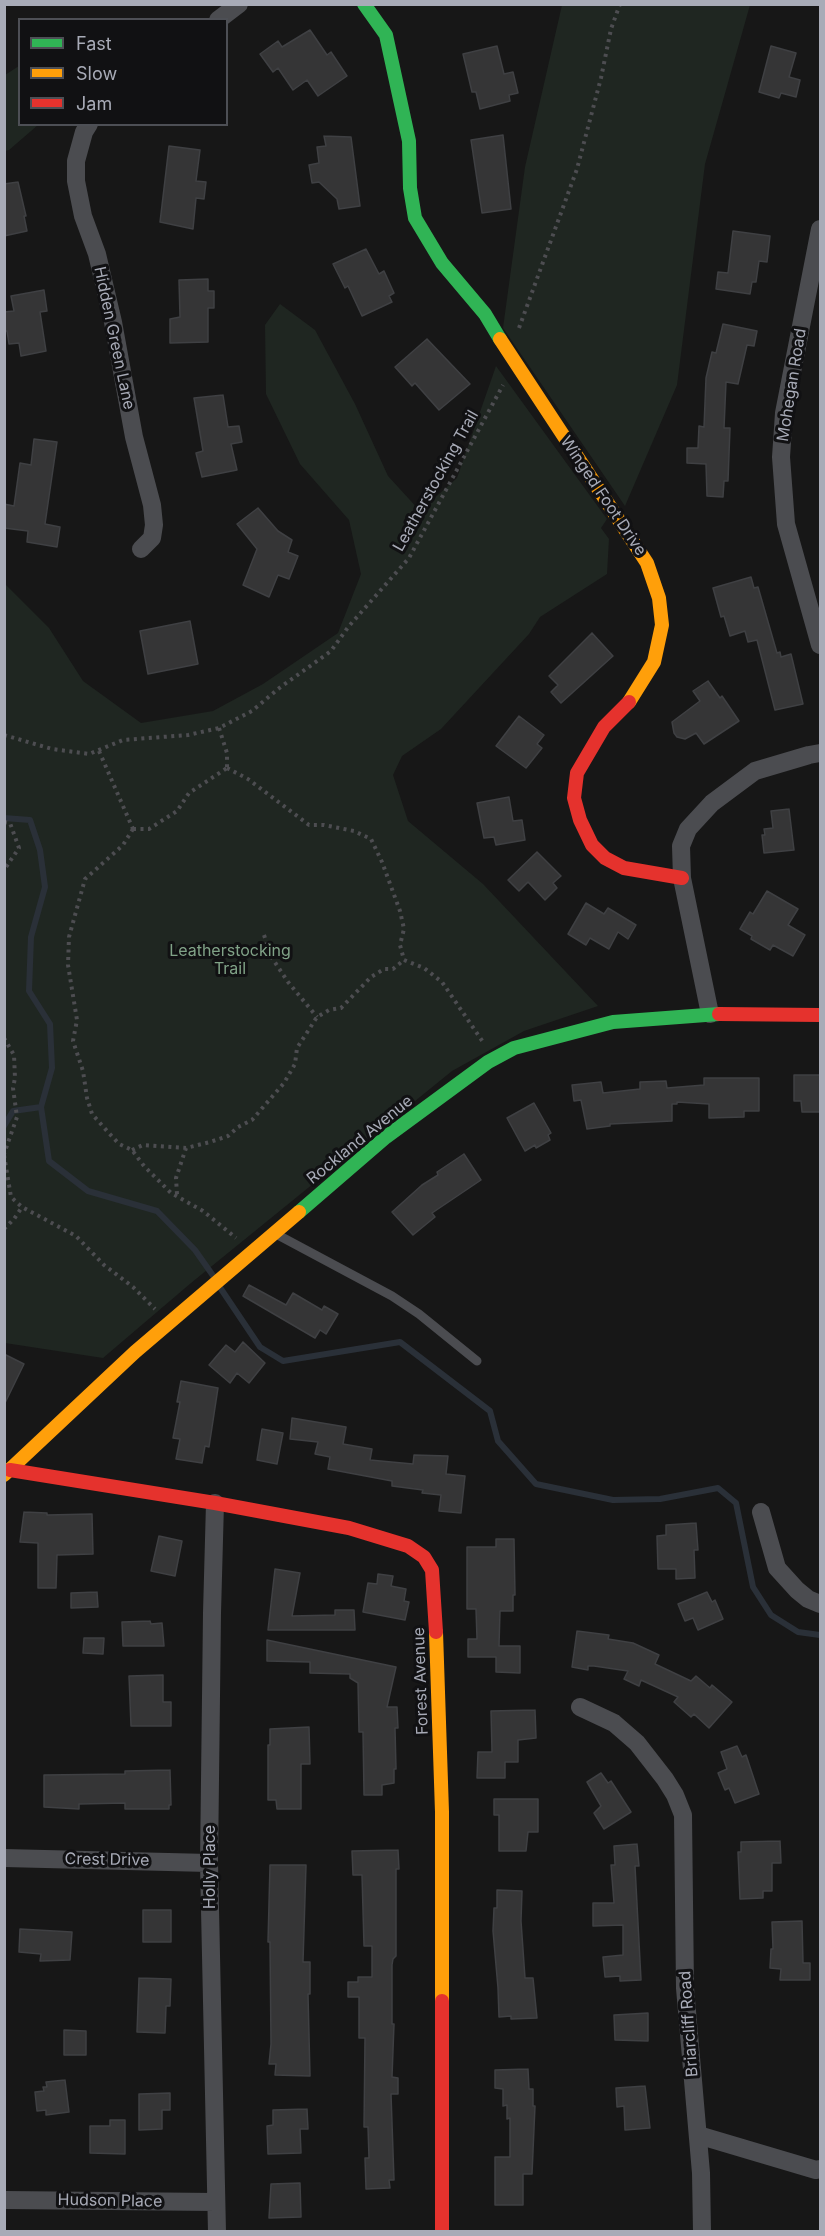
<!DOCTYPE html>
<html>
<head>
<meta charset="utf-8">
<style>
	body { margin:0 }
	#map { position:relative; width:825px; height:2236px; overflow:hidden; background:#171717; font-family:Inter,sans-serif }
	canvas { display:block }
	.frame { position:absolute; inset:0; border:6px solid #a8abb7; pointer-events:none }
	.legend { position:absolute; left:18px; top:18px; width:210px; height:108px; box-sizing:border-box; background:#111113; border:2px solid #4d4f55; margin:0; padding:8px 10px; list-style:none; font-size:18px; color:#a8abb7 }
	.legend li { display:flex; align-items:center; gap:12px; height:30px }
	.legend b { width:30px; border:2px solid #4d4f55 }
</style>
</head>
<body>
<div id="map">
<canvas width="825" height="2236"></canvas>
<div class="frame"></div>
<ul class="legend">
<li><b style="height:8px;background:#30b455"></b>Fast</li>
<li><b style="height:8px;background:#ff9f0a"></b>Slow</li>
<li><b style="height:8px;background:#e5322d"></b>Jam</li>
</ul>
</div>
<script>
const ctx = document.querySelector('canvas').getContext('2d');
ctx.lineJoin = 'round';
function fill(path, color) {
  ctx.fillStyle = color;
  ctx.fill(path, 'evenodd');
}
function poly(rows) {
  const path = new Path2D();
  for (const r of rows) {
    path.moveTo(r[0], r[1]);
    for (let i = 2; i < r.length; i += 2) path.lineTo(r[i], r[i + 1]);
  }
  return path;
}
function strokePath(path, color, width, dash) {
  ctx.strokeStyle = color;
  ctx.lineWidth = width;
  ctx.lineCap = dash ? 'butt' : 'round';
  ctx.setLineDash(dash || []);
  ctx.stroke(path);
}
function write(font, color, halo, rows, align = 'center') {
  ctx.font = font + ' Inter,sans-serif';
  ctx.lineWidth = 6;
  ctx.setLineDash([]);
  ctx.textBaseline = 'middle';
  ctx.strokeStyle = halo;
  ctx.fillStyle = color;
  for (const [text, x, y, turn = 0] of rows) {
    ctx.save();
    ctx.translate(x, y);
    ctx.rotate((+turn || 0) * Math.PI / 180);
    ctx.textAlign = isNaN(turn) ? turn : align;
    if (halo) ctx.strokeText(text, 0, 0);
    ctx.fillText(text, 0, 0);
    ctx.restore();
  }
}
const green = poly([
	[562,5,750,5,705,164,677,385,625,506,503,328,525,167],
	[19,66,20,124,38,125,9,150,5,151,5,75],
	[280,304,315,330,355,404,388,476,420,511,457,478,496,366,607,519,601,528,609,539,607,574,540,617,529,634,441,729,402,756,393,775,408,821,483,884,598,1006,524,1031,452,1071,191,1283,103,1358,5,1343,4,583,49,628,83,681,141,723,213,711,263,684,338,633,361,574,349,520,300,464,266,394,265,325]
]);
const stream = poly([
	[4,818,30,820,40,850,45,887,31,937,29,991,50,1024,52,1068,41,1107,49,1161,88,1191,157,1211,195,1250,214,1277],
	[4,1126,13,1111,41,1107],
	[219,1286,260,1347,283,1361,400,1342,490,1411,498,1441,536,1484,613,1500,660,1499,718,1488,736,1503,753,1587,771,1615,798,1632,820,1635]
]);
const building = poly([
	[310,30,327,55,331,52,347,76,318,96,307,80,293,90,278,68,273,72,260,54,278,41,282,47,310,30],
	[497,46,504,74,513,72,518,93,509,95,510,101,480,109,476,92,472,92,463,54,497,46],
	[771,46,796,53,789,77,800,80,796,97,781,93,779,98,759,92,771,46],
	[503,135,511,209,482,213,471,140,503,135],
	[324,136,351,137,360,206,339,209,337,199,319,182,312,183,309,165,319,163,317,147,326,146,324,136],
	[169,146,200,150,196,181,206,182,204,199,196,198,193,229,160,222,169,146],
	[18,182,26,216,24,216,27,231,4,236,4,184,18,182],
	[733,231,770,236,767,262,759,261,756,282,752,282,750,294,716,289,718,272,728,273,733,231],
	[366,249,379,274,384,271,394,293,389,296,392,302,362,316,348,286,345,288,333,264,366,249],
	[208,279,208,291,214,291,214,308,208,308,208,342,170,343,170,319,180,317,179,280,208,279],
	[44,290,47,311,40,312,46,351,21,356,19,343,9,344,7,331,4,331,4,312,14,311,11,296,44,290],
	[723,324,757,331,754,346,747,345,738,384,726,382,724,428,730,428,728,481,724,481,723,497,707,496,706,464,687,463,687,448,698,448,699,426,704,427,706,378,712,352,716,353,723,324],
	[427,339,470,384,439,410,415,383,412,386,395,367,427,339],
	[223,395,228,427,239,426,242,442,231,444,237,470,202,477,196,453,203,451,194,398,223,395],
	[34,439,57,442,45,524,60,527,57,547,27,542,28,531,4,528,4,504,14,506,20,463,31,465,34,439],
	[258,508,278,531,292,540,288,552,298,556,289,579,278,575,269,597,243,585,257,549,237,524,258,508],
	[751,577,754,588,758,587,777,653,780,652,781,657,791,654,803,704,775,710,757,640,748,642,745,631,730,636,724,616,721,617,713,588,751,577],
	[190,621,198,664,148,674,140,631,190,621],
	[592,633,613,656,561,703,551,692,558,685,549,676,592,633],
	[708,681,720,698,722,696,739,721,704,744,696,733,685,739,677,737,674,733,672,722,700,701,693,691,708,681],
	[519,716,544,735,537,744,542,748,526,768,496,746,519,716],
	[509,797,513,821,522,820,525,840,496,845,494,837,484,838,477,803,509,797],
	[789,809,794,850,764,853,762,835,765,835,764,829,773,828,771,811,789,809],
	[537,852,561,876,553,883,557,888,545,900,528,882,519,891,508,880,537,852],
	[767,891,798,909,788,925,805,935,793,956,773,945,770,950,751,939,752,936,740,929,750,912,753,914,767,891],
	[586,903,604,914,608,908,636,925,628,939,618,932,609,949,590,938,586,945,568,934,586,903],
	[794,1075,820,1075,820,1112,802,1112,801,1101,794,1101,794,1075],
	[704,1078,759,1078,759,1111,744,1111,744,1117,709,1118,709,1104,677,1102,677,1104,672,1104,672,1121,610,1124,610,1126,587,1129,581,1100,574,1101,572,1085,601,1082,603,1093,640,1089,640,1082,666,1081,667,1088,704,1085,704,1078],
	[534,1103,551,1133,548,1135,550,1140,536,1148,535,1145,525,1151,507,1118,534,1103],
	[464,1154,481,1180,432,1213,435,1217,413,1235,392,1212,422,1185,438,1175,437,1172,464,1154],
	[249,1285,286,1305,293,1293,322,1310,324,1306,338,1314,326,1334,320,1330,315,1338,243,1296,249,1285],
	[243,1342,265,1363,249,1383,237,1373,230,1383,209,1365,226,1345,235,1352,243,1342],
	[4,1354,24,1364,4,1405,4,1354],
	[181,1381,218,1388,209,1447,205,1446,202,1463,176,1459,180,1439,173,1438,180,1402,177,1402,181,1381],
	[292,1418,346,1427,343,1444,372,1449,370,1460,413,1464,414,1455,448,1456,446,1474,465,1476,461,1513,439,1511,441,1495,422,1493,423,1490,392,1486,392,1481,328,1469,330,1457,315,1454,318,1442,290,1439,292,1418],
	[262,1429,283,1433,277,1464,257,1460,262,1429],
	[24,1512,47,1513,47,1515,92,1514,93,1554,57,1555,56,1588,38,1588,38,1543,20,1542,24,1512],
	[696,1523,698,1550,694,1550,695,1578,676,1579,676,1569,658,1569,657,1536,666,1535,666,1525,696,1523],
	[159,1536,182,1541,175,1576,151,1571,159,1536],
	[496,1539,514,1539,515,1595,513,1595,513,1611,500,1611,499,1646,520,1646,520,1673,496,1672,496,1657,468,1657,468,1639,477,1639,476,1609,467,1609,467,1547,496,1547,496,1539],
	[275,1569,300,1573,292,1616,335,1615,335,1610,354,1610,355,1630,268,1630,275,1569],
	[378,1574,393,1576,391,1586,406,1589,404,1601,409,1602,405,1620,363,1612,368,1583,377,1584,378,1574],
	[97,1592,98,1607,71,1608,71,1593,97,1592],
	[707,1592,712,1602,715,1600,723,1619,698,1630,693,1618,685,1621,678,1604,707,1592],
	[150,1621,151,1624,162,1623,164,1646,123,1646,122,1622,150,1621],
	[577,1631,609,1635,608,1639,633,1643,659,1655,655,1664,691,1681,696,1676,710,1688,712,1685,732,1702,709,1728,694,1714,691,1717,674,1702,678,1697,641,1680,639,1686,624,1679,628,1671,594,1666,588,1666,588,1670,572,1667,577,1631],
	[84,1638,104,1638,103,1654,83,1653,84,1638],
	[267,1640,396,1667,387,1707,397,1707,398,1728,395,1728,396,1769,394,1769,394,1783,382,1785,382,1795,364,1795,363,1732,359,1732,358,1683,350,1678,350,1674,310,1673,310,1662,267,1661,267,1640],
	[163,1675,163,1702,171,1702,171,1726,131,1726,129,1676,163,1675],
	[535,1710,536,1738,518,1740,518,1762,505,1762,505,1778,477,1778,478,1752,492,1752,491,1711,535,1710],
	[309,1727,310,1764,301,1764,301,1809,277,1809,276,1800,268,1800,268,1745,270,1745,270,1729,309,1727],
	[737,1746,742,1757,746,1755,759,1794,735,1803,729,1788,725,1790,718,1773,727,1769,721,1752,737,1746],
	[170,1770,171,1805,169,1805,169,1809,125,1809,125,1803,79,1804,79,1809,44,1807,44,1775,125,1774,125,1771,170,1770],
	[601,1773,608,1783,611,1781,631,1812,604,1829,594,1813,601,1806,587,1782,601,1773],
	[494,1799,538,1799,538,1832,528,1832,526,1851,499,1851,499,1815,494,1815,494,1799],
	[780,1841,781,1863,772,1863,772,1891,763,1891,763,1898,740,1899,738,1852,741,1852,741,1842,780,1841],
	[637,1844,639,1866,635,1866,641,1980,620,1981,620,1976,605,1977,603,1957,623,1955,623,1925,593,1926,593,1903,614,1903,611,1865,615,1865,614,1846,637,1844],
	[398,1850,399,1869,396,1869,396,1956,393,1959,392,1965,392,2024,394,2024,392,2077,398,2078,398,2094,391,2094,394,2180,389,2180,390,2188,366,2189,365,2158,369,2158,368,2127,364,2127,365,2038,359,2038,359,1997,348,1997,348,1982,358,1982,358,1977,372,1977,372,1946,364,1946,362,1875,353,1875,352,1851,398,1850],
	[270,1865,306,1865,303,1962,310,1962,310,1994,308,1994,310,2076,275,2075,276,2064,269,2064,271,2044,270,1942,268,1942,270,1865],
	[497,1890,522,1891,521,1921,525,1978,533,1978,537,2018,511,2019,511,2016,499,2017,498,1988,493,1931,494,1908,497,1908,497,1890],
	[143,1910,171,1910,171,1942,143,1942,143,1910],
	[802,1921,803,1963,810,1963,810,1980,780,1980,781,1969,770,1968,771,1949,773,1949,772,1922,802,1921],
	[20,1929,72,1932,70,1960,40,1961,41,1954,19,1952,20,1929],
	[139,1978,171,1979,170,2006,166,2006,165,2033,137,2032,139,1978],
	[648,2013,648,2041,615,2040,614,2015,648,2013],
	[64,2030,86,2031,86,2055,64,2055,64,2030],
	[528,2069,529,2089,533,2089,533,2106,535,2106,532,2174,523,2174,523,2205,495,2205,495,2157,510,2157,510,2118,507,2119,507,2105,503,2106,503,2089,495,2088,495,2070,528,2069],
	[65,2080,69,2112,46,2115,46,2110,37,2111,35,2092,44,2091,43,2087,47,2087,46,2082,65,2080],
	[645,2086,650,2128,625,2130,624,2106,617,2107,616,2088,645,2086],
	[170,2093,170,2110,162,2110,162,2129,139,2130,139,2094,170,2093],
	[307,2109,308,2129,300,2129,301,2153,268,2154,267,2126,273,2125,273,2110,307,2109],
	[110,2120,125,2120,125,2154,90,2153,90,2126,110,2126,110,2120],
	[300,2183,301,2217,269,2218,271,2184,300,2183]
]);
const path = poly([
	[519,328,577,169,601,78,611,29,620,4],
	[219,728,227,753,227,768],
	[4,735,52,749,89,754,123,740,188,735,219,728,252,711,278,689,331,651,349,626,409,558,503,385],
	[99,751,133,829],
	[227,768,248,779,309,825,324,825,354,831,371,839,382,862,400,911,404,929,400,945,404,960],
	[4,822,10,823,19,848,4,870],
	[133,829,123,845,85,879,69,937,68,965,77,1020,73,1041,83,1071,87,1098,92,1114,107,1131,119,1144,132,1150,144,1166,171,1193,203,1211,236,1238],
	[133,829,149,829,177,811,189,793,227,768],
	[264,935,272,958,288,982,317,1017],
	[404,960,424,968,442,982,483,1042],
	[4,1038,14,1055,15,1078,13,1088,17,1117,4,1154],
	[132,1150,143,1145,186,1148,210,1142,228,1136,238,1127,252,1120,284,1083,295,1064,297,1048,317,1017,329,1010,341,1008,371,977,384,969,393,969,404,960],
	[4,1155,11,1197,22,1207,76,1236,104,1265,133,1287,155,1309],
	[177,1194,176,1178,186,1148],
	[4,1229,14,1219,22,1207]
]);
const lane = poly([
	[276,1234,392,1296,419,1314,477,1361]
]);
const street = poly([
	[218,20,239,4],
	[89,124,84,132,76,161,76,181,83,216,97,254,113,322,134,437,152,505,154,525,152,538,141,549],
	[820,229,784,413,781,457,786,524,820,645],
	[710,1014,682,878,681,846,688,829,712,803,755,771,809,755,820,753],
	[215,1503,212,1613,209,1863,217,2232],
	[761,1512,777,1568,797,1590,808,1599,820,1604],
	[580,1707,614,1723,637,1743,665,1779,675,1795,683,1815,685,1988,701,2173,702,2232],
	[4,1858,209,1863],
	[698,2135,816,2170,820,2169],
	[4,2200,216,2202]
]);
const fast = poly([
	[364,4,386,35,409,141,410,188,415,218,442,263,485,314,500,339],
	[299,1212,386,1137,488,1062,514,1048,613,1022,719,1014]
]);
const slow = poly([
	[500,339,647,563,659,598,662,625,654,662,629,702],
	[4,1475,135,1352,299,1212],
	[436,1632,442,1812,442,2001]
]);
const jam = poly([
	[629,702,604,727,577,773,574,798,580,820,592,845,605,858,624,868,682,878],
	[719,1014,820,1015],
	[10,1470,215,1503,349,1528,408,1546,424,1557,432,1570,436,1632],
	[442,2001,442,2232]
]);
const streetNames = [
	["Hidden Green Lane",114,338,78],
	["Mohegan Road",792,385,-81],
	["Leatherstocking Trail",436,481,-61],
	["Winged Foot Drive",603,496,56],
	["Rockland Avenue",360,1140,-39],
	["Forest Avenue",421,1681,-92],
	["Crest Drive",107,1860,1],
	["Holly Place",210,1867,-90],
	["Briarcliff Road",689,2024,-94],
	["Hudson Place",110,2201,1]
];
const parkNames = [
	["Leatherstocking",230,951],
	["Trail",230,969]
];
fill(green, '#1f2621');
strokePath(stream, '#2a3038', 6);
fill(building, '#353536');
strokePath(building, '#3f4043', 1.5);
strokePath(path, '#4d4d51', 4, [3, 4.5]);
strokePath(lane, '#4b4c50', 9);
strokePath(street, '#4b4c50', 18);
strokePath(fast, '#30b455', 14);
strokePath(slow, '#ff9f0a', 14);
strokePath(jam, '#e5322d', 14);
write('16px', '#a8abb7', '#111113', streetNames);
write('16px', '#80a287', '#111113', parkNames);
</script>
</body>
</html>
